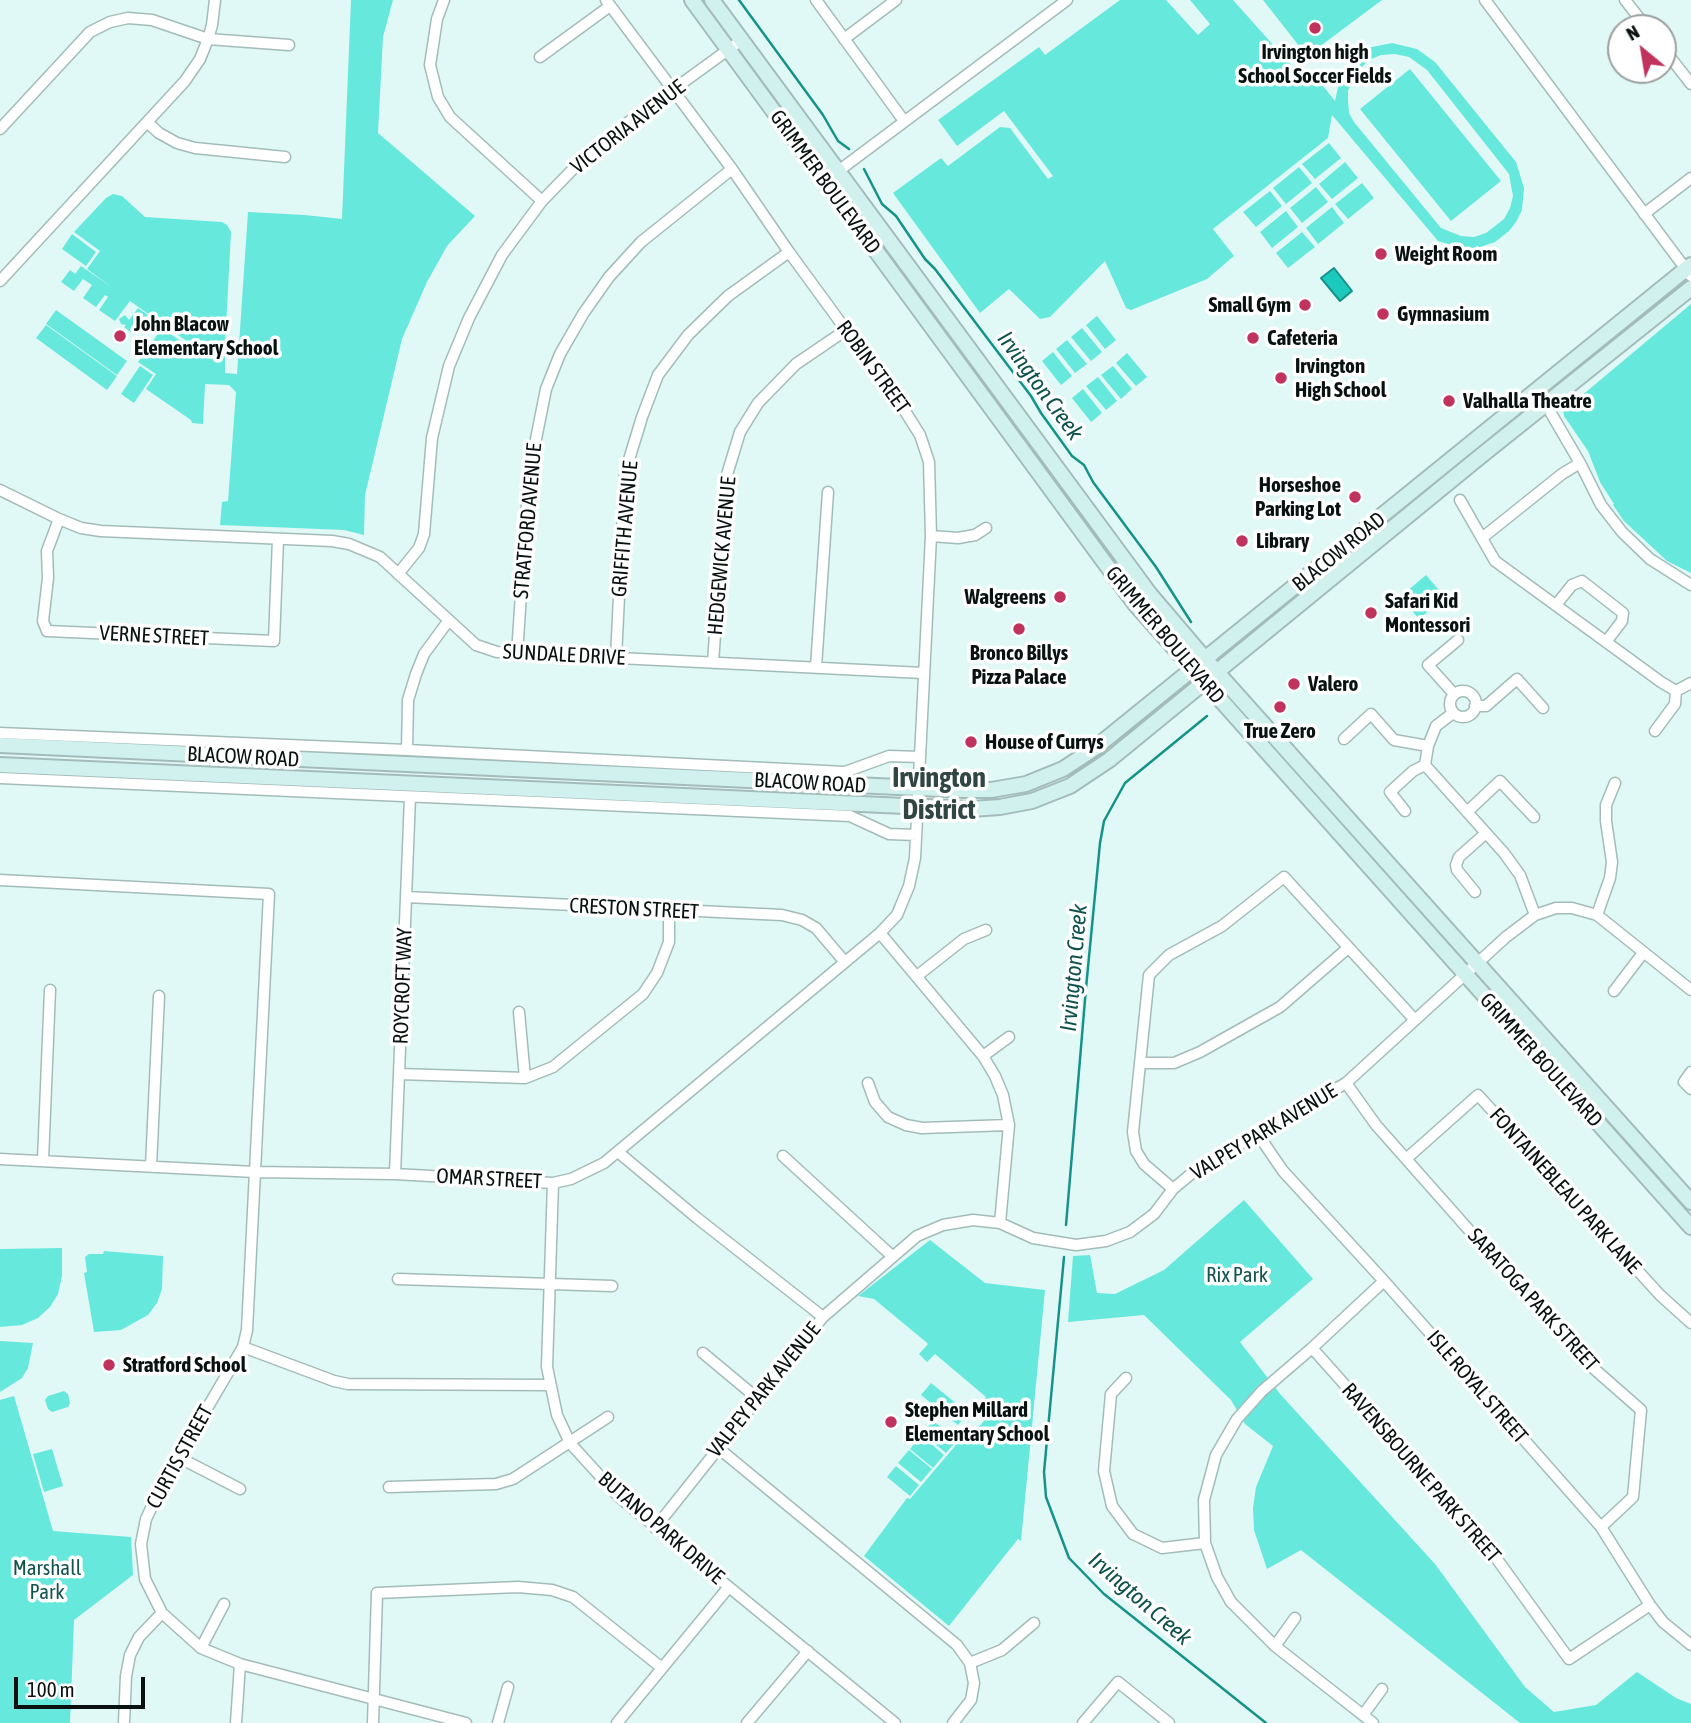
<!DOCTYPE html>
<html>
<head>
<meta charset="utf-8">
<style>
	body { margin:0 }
	#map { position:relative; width:1691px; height:1723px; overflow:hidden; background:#e0f9f6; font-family:"Asap Condensed",sans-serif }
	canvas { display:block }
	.north { position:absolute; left:1607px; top:14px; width:70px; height:70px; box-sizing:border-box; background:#fff; border:2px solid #9da0a0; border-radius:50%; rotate:330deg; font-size:19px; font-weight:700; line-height:28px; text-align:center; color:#091211 }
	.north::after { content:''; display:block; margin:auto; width:24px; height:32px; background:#c1335f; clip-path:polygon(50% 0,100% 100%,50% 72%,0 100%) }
	.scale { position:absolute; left:14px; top:1677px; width:131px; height:32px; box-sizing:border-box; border:4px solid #091211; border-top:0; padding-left:9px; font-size:21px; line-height:24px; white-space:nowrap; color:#091211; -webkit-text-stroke:5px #fff; paint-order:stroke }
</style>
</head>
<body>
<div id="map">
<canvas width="1691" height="1723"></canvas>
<div class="north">N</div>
<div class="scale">100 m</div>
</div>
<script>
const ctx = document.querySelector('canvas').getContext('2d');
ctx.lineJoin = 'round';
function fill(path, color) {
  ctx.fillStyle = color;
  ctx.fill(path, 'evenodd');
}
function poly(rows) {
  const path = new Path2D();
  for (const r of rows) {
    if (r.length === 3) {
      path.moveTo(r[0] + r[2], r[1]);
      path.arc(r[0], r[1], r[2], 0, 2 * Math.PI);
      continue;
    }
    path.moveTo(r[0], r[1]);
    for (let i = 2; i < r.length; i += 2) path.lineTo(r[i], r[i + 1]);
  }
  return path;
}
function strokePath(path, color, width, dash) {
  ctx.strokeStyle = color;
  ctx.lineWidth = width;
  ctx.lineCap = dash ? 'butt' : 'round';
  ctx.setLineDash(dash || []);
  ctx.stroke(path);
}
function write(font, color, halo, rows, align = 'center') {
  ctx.font = font + ' "Asap Condensed",sans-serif';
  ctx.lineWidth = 7;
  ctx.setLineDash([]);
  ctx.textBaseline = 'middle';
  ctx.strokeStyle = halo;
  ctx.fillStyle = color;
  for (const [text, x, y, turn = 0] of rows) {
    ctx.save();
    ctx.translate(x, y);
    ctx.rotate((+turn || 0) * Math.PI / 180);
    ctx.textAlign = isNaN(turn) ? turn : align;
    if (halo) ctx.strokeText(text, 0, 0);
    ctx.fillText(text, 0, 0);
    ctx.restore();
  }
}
const green = poly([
	[351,0,393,0,383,37,378,133,475,216,447,246,427,282,402,339,365,495,364,535,344,530,220,525,222,502,228,501,236,392,229,385,205,384,203,424,192,423,191,420,146,389,156,374,138,362,162,328,205,358,219,359,225,355,225,373,237,374,248,212,305,215,342,219],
	[1120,0,1166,0,1198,35,1210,24,1190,0,1233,0,1308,84,1316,77,1335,101,1341,74,1357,54,1367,48,1392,43,1417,49,1435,62,1516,162,1524,188,1522,210,1516,222,1509,231,1495,242,1477,248,1461,248,1438,241,1332,115,1328,138,1213,229,1234,256,1207,279,1131,310,1126,308,1105,261,1050,317,1040,319,1009,289,980,313,893,193,941,158,948,166,1000,127,1010,128,1048,179,1053,176,1004,111,957,146,938,120,1039,47,1045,55],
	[1395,54,1409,57,1427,70,1509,174,1513,196,1510,208,1504,219,1486,233,1474,237,1461,236,1441,228,1354,122,1349,113,1348,101,1348,91,1353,76,1369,60,1381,55],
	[1263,0,1382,0,1307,56],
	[1410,69,1501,181,1451,221,1360,109],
	[1329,143,1341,158,1315,179,1302,164],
	[1345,162,1358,178,1332,199,1319,184],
	[1299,167,1312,183,1286,204,1273,188],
	[1362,183,1374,198,1348,219,1335,204],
	[1316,187,1328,202,1302,223,1290,208],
	[1270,191,1282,206,1256,227,1243,212],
	[113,194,122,196,145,217,222,222,227,225,231,232,225,347,221,354,211,357,205,354,130,301,115,321,99,310,108,297,105,295,96,307,83,298,92,285,83,279,74,291,61,282,70,270,75,274,81,266,113,288,87,269,100,251,74,232,106,198],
	[1332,207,1344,223,1318,244,1306,228],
	[1286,211,1298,227,1272,248,1260,232],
	[1302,232,1315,247,1288,268,1276,253],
	[72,234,96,252,86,266,62,249],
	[1691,304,1691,573,1667,561,1624,521,1613,505,1614,504,1600,482,1588,451,1564,416,1563,409,1567,404,1578,395,1580,397],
	[138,308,148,315,134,335,124,327,126,325,121,324,119,319,125,315,129,320],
	[56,310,127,361,117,375,46,324],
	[1097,316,1116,340,1105,349,1086,325],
	[46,325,117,376,107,390,36,338],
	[1082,328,1102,352,1091,361,1071,337],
	[1067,340,1087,364,1075,373,1056,349],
	[1053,352,1072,376,1061,385,1042,361],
	[1127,353,1147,377,1136,386,1116,363],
	[140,366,153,375,134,403,121,394],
	[1113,366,1132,389,1121,399,1101,375],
	[1098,377,1117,401,1106,410,1086,386],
	[1083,389,1102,413,1091,422,1072,398],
	[1426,575,1445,597,1419,619,1400,597],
	[1244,1200,1313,1279,1240,1342,1281,1395,1435,1564,1525,1687,1554,1712,1596,1705,1637,1672,1676,1698,1691,1704,1691,1723,1520,1723,1301,1550,1267,1569,1254,1530,1253,1508,1256,1487,1273,1446,1245,1424,1231,1400,1144,1315,1068,1322,1073,1256,1090,1255,1097,1293,1115,1294,1164,1270],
	[930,1240,985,1283,1045,1290,1021,1541,1018,1539,949,1626,864,1556,907,1498,910,1499,967,1432,972,1435,984,1421,974,1413,986,1397,935,1354,927,1362,919,1354,928,1344,926,1342,874,1299,858,1296],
	[62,1248,62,1276,58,1294,50,1307,38,1318,22,1325,0,1327,0,1249],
	[104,1251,163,1256,162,1289,157,1303,148,1315,121,1330,94,1332,84,1273,87,1272,85,1257,89,1254,103,1254],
	[0,1341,33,1343,28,1368,22,1378,0,1392],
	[931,1383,968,1413,958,1425,921,1395],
	[64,1391,68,1394,70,1403,68,1407,52,1412,48,1409,45,1400,48,1396],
	[14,1396,53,1531,131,1537,133,1575,74,1620,70,1723,0,1723,0,1400],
	[933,1421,957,1440,946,1453,923,1434],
	[921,1435,944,1455,933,1468,910,1449],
	[52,1449,63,1486,44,1492,33,1454],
	[909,1450,932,1469,921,1482,898,1463],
	[896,1466,919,1485,910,1496,887,1477]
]);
const water = poly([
	[1334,268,1352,291,1340,301,1321,278,1334,268]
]);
const stream = poly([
	[739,0,823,115,838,141,849,149],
	[864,169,882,204,896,216,925,259,935,269,1031,396,1041,413,1072,456,1084,465,1093,482,1156,567,1191,622],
	[1066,1225,1086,988,1100,843,1104,821,1125,783,1207,716],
	[1064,1257,1044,1472,1046,1497,1069,1558,1104,1594,1266,1723]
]);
const street = poly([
	[444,0,437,19,430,65,438,97,450,117,542,201],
	[816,0,904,121],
	[1485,0,1691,276],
	[1625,0,1647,28],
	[844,39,896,0],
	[1663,48,1691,84],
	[540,57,610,6],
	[147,122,159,133,177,143,195,148,285,157],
	[0,129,90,32,110,22,128,18,152,20,208,39,289,45],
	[825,181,1067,0],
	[1644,214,1691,178],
	[0,281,185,81,200,59,208,39,212,25,215,0],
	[1538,391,1580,463,1601,505,1622,532,1650,559,1691,585],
	[0,490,59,519,81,528,101,531,332,541,349,544,380,557,476,645,497,652,923,673],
	[1460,500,1495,561,1661,682,1676,691],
	[59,519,47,551,48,578,43,621,47,631,274,641,278,539],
	[931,536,958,538,975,535,986,528],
	[1482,538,1562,474,1580,463],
	[398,574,419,548,424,534,432,438,449,366,469,318,502,255,542,201,575,167,616,131,743,39],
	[1556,605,1572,585,1582,581,1623,613,1622,621,1606,642],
	[517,654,529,474,546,389,560,354,583,314,609,277,641,242,732,169],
	[616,658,625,473,642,417,658,375,688,335,728,296,789,252],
	[713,663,726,478,740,432,758,403,796,364,846,330],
	[816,667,828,492],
	[1463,704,13],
	[1454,694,1428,665,1458,640],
	[1475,706,1486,706,1517,679,1543,708],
	[1453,713,1436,726,1428,746,1425,765,1504,853,1520,875,1535,915],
	[1655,731,1675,704,1676,691,1691,683],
	[0,733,407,750,845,772,889,756,920,757],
	[1344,739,1371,714,1394,740,1428,746],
	[407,750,408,700,416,674,424,654,449,620],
	[0,778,850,816,889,834,916,835],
	[1405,811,1390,792,1413,771,1425,765],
	[1467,812,1500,781,1534,817],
	[0,880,269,894,247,1330,243,1347,162,1485,146,1519,141,1544,145,1579,162,1613,201,1648,240,1664,466,1723],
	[1475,892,1457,870,1456,865,1459,857,1486,833],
	[406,897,782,915,802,920,816,928,844,961],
	[1597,915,1610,878,1612,862,1606,821,1606,805,1615,783],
	[880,933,983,1056,995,1076,1003,1095,1009,1125,1000,1223],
	[917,976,964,939,986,930],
	[1614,991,1643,953],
	[519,1012,525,1078],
	[983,1056,1009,1037],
	[1141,1063,1174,1063,1200,1052,1280,1007,1348,948],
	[1691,1072,1684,1082,1691,1089],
	[399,1074,525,1078,553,1067,643,994,657,973,669,942,669,911],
	[868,1083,875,1102,888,1117,906,1125,922,1128,1009,1125],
	[1346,1083,1376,1125,1584,1360,1641,1410,1633,1497,1601,1527],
	[1257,1133,1283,1171,1384,1281,1601,1527,1650,1605,1663,1622,1691,1645],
	[618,1152,697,1218,823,1317],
	[783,1156,892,1256],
	[0,1159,255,1172,395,1174,553,1183,571,1179,604,1163,880,933,897,915,909,886,915,858,931,536,929,462,920,435,903,408,789,252,732,169,606,0],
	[1406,1159,1478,1095,1660,1295,1691,1323],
	[43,1160,50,990],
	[151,1166,159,996],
	[395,1174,410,797],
	[553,1183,547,1367,557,1415,570,1443,619,1497,895,1723],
	[1173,1189,1144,1164,1136,1151,1133,1132,1149,975,1169,955,1222,926,1284,877,1414,1019],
	[398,1279,612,1286],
	[243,1347,334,1381,348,1384,550,1385],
	[1312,1348,1481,1537,1569,1659,1650,1605],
	[703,1353,757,1398],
	[1126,1378,1111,1394,1104,1471,1112,1506,1133,1534,1162,1548,1205,1543],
	[717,1447,957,1645,970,1663,974,1683,971,1700,953,1723],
	[178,1457,240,1489],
	[389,1487,496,1484,513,1479,608,1417],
	[655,1528,823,1317,917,1236,943,1225,973,1220,1000,1223,1033,1238,1076,1245,1106,1241,1130,1232,1154,1214,1173,1189,1197,1169,1346,1083,1506,937,1535,915,1556,908,1572,908,1597,915,1691,990],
	[1275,1646,1295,1618],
	[201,1648,224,1604],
	[970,1663,1002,1650,1034,1623],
	[1363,1715,1382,1689],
	[124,1723,126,1676,130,1655,139,1637,162,1613],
	[236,1723,240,1664],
	[373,1723,377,1593,518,1587,552,1590,573,1597,662,1668],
	[498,1723,508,1687],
	[617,1723,728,1588],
	[747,1723,808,1651],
	[1083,1723,1118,1682,1169,1723],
	[1373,1723,1275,1646,1231,1602,1217,1577,1205,1543,1204,1500,1216,1455,1237,1419,1262,1391,1312,1348,1384,1281]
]);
const secondary = poly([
	[692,0,1135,604,1691,1227],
	[712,0,1149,593,1206,660,1691,1202],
	[0,745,962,790,991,790,1026,784,1063,769,1095,748,1691,265],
	[0,765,971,809,1000,807,1032,801,1070,786,1109,760,1482,455,1691,288]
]);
const markers = [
	[1315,28,7,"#c1335f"],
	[1381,254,7,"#c1335f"],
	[1305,305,7,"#c1335f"],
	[1383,314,7,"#c1335f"],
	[120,336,7,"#c1335f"],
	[1253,338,7,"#c1335f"],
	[1281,378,7,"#c1335f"],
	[1449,401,7,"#c1335f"],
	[1355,497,7,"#c1335f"],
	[1242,541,7,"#c1335f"],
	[1060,597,7,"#c1335f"],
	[1371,613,7,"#c1335f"],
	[1019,629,7,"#c1335f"],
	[1294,684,7,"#c1335f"],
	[1280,707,7,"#c1335f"],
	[971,742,7,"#c1335f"],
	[109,1365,7,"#c1335f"],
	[891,1422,7,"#c1335f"]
];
const poiNames = [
	["Irvington high",1315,52,"center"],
	["School Soccer Fields",1315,76,"center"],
	["Weight Room",1395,254],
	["Small Gym",1291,305,"right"],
	["Gymnasium",1397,314],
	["John Blacow",134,324],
	["Elementary School",134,348],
	["Cafeteria",1267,338],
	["Irvington",1295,366],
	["High School",1295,390],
	["Valhalla Theatre",1463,401],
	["Horseshoe",1341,485,"right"],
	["Parking Lot",1341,509,"right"],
	["Library",1256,541],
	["Walgreens",1046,597,"right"],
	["Safari Kid",1385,601],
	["Montessori",1385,625],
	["Bronco Billys",1019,653,"center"],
	["Pizza Palace",1019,677,"center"],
	["Valero",1308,684],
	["True Zero",1280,731,"center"],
	["House of Currys",985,742],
	["Stratford School",123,1365],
	["Stephen Millard",905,1410],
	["Elementary School",905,1434]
];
const streetNames = [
	["VICTORIA AVENUE",628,127,-38],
	["GRIMMER BOULEVARD",825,182,54],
	["ROBIN STREET",873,367,54],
	["STRATFORD AVENUE",528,521,-85],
	["GRIFFITH AVENUE",625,529,-85],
	["BLACOW ROAD",1339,552,-39],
	["HEDGEWICK AVENUE",722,556,-85],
	["GRIMMER BOULEVARD",1165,635,50],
	["VERNE STREET",154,636,3],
	["SUNDALE DRIVE",564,655,3],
	["BLACOW ROAD",243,757,3],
	["BLACOW ROAD",810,783,3],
	["CRESTON STREET",634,909,3],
	["ROYCROFT WAY",403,986,-88],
	["GRIMMER BOULEVARD",1541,1060,48],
	["VALPEY PARK AVENUE",1264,1132,-31],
	["OMAR STREET",489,1179,3],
	["FONTAINEBLEAU PARK LANE",1565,1191,48],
	["SARATOGA PARK STREET",1533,1300,48],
	["ISLE ROYAL STREET",1477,1387,49],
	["VALPEY PARK AVENUE",764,1390,-51],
	["CURTIS STREET",180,1457,-61],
	["RAVENSBOURNE PARK STREET",1421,1473,49],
	["BUTANO PARK DRIVE",661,1528,41]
];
const parkNames = [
	["Rix Park",1237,1275],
	["Marshall",47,1568],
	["Park",47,1592]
];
const waterNames = [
	["Irvington Creek",1040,386,54],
	["Irvington Creek",1074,968,-85],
	["Irvington Creek",1140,1599,41]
];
const districtNames = [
	["Irvington",939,778],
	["District",939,810]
];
fill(green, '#67e8dc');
fill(water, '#1cc9bd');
strokePath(water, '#169289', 2);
strokePath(stream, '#169289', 2.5);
strokePath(street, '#a4bcb9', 13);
strokePath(secondary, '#a4bcb9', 18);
strokePath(street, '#fff', 10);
strokePath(secondary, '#d1f1ee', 14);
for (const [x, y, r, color] of markers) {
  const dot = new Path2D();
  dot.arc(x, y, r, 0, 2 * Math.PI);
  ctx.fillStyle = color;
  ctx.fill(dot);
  strokePath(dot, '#fff', 2.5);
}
write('bold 21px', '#091211', '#fff', poiNames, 'left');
write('21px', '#091211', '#fff', streetNames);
write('21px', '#11534e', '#fff', parkNames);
write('italic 23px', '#0f514c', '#fff', waterNames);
write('bold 28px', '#314543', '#fff', districtNames);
</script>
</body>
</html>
